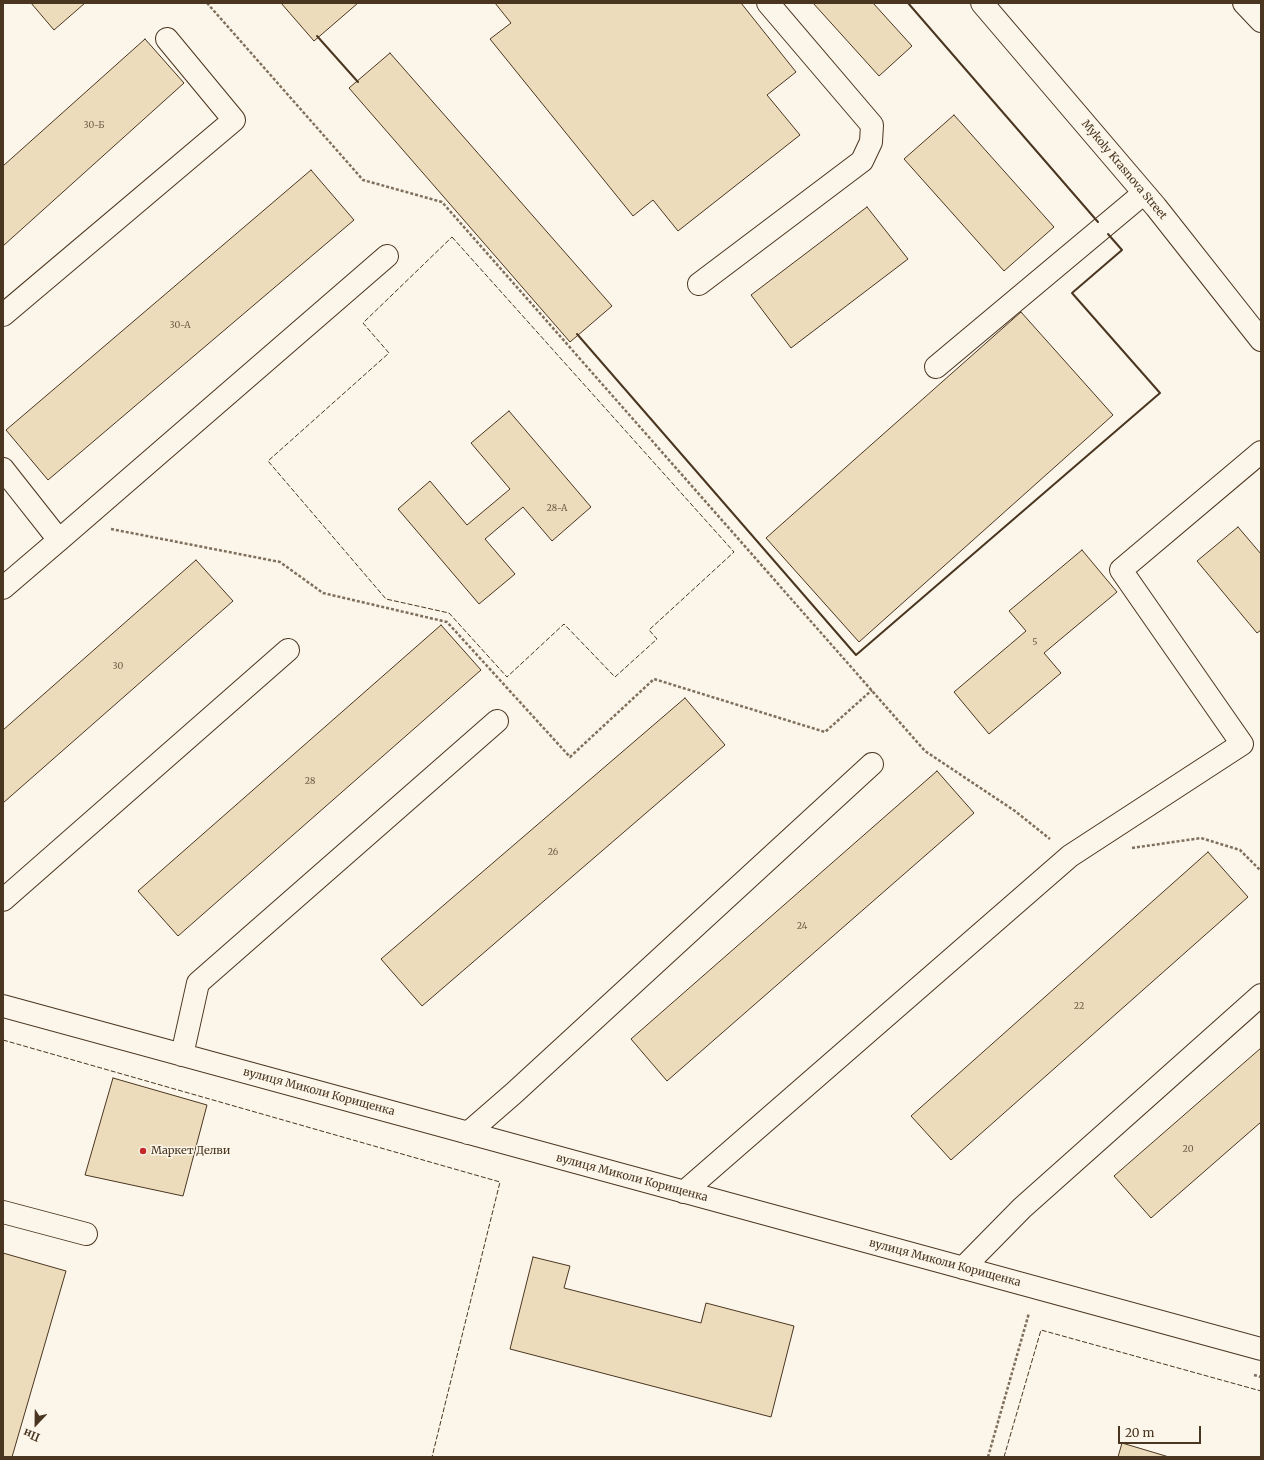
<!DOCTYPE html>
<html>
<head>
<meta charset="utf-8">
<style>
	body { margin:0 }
	#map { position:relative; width:1264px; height:1460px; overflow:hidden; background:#fbf6e9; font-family:Merriweather,serif }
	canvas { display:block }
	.frame { position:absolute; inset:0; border:4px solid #4a3520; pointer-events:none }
	.north { position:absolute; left:16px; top:1404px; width:40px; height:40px; -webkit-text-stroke:3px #fbf6e9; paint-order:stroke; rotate:202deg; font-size:11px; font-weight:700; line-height:16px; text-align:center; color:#4a3520 }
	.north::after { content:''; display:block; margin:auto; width:14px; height:18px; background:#4a3520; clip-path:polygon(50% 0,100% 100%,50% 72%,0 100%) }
	.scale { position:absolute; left:1118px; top:1426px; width:83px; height:18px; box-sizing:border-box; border:2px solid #4a3520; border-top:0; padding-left:5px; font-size:12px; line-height:14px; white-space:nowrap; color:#4a3520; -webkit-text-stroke:3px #fbf6e9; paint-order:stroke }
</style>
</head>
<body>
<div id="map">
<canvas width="1264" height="1460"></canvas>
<div class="frame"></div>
<div class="north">Пн</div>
<div class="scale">20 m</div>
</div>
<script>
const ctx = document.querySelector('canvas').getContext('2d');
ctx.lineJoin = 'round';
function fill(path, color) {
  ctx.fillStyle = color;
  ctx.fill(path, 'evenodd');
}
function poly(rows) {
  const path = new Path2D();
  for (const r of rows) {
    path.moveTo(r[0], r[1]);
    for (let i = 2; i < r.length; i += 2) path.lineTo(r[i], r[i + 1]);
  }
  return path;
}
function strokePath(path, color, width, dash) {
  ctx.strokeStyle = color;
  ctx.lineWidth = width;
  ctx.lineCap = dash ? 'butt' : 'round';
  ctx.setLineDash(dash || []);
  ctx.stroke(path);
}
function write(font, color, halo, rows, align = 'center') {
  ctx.font = font + ' Merriweather,serif';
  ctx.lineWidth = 3;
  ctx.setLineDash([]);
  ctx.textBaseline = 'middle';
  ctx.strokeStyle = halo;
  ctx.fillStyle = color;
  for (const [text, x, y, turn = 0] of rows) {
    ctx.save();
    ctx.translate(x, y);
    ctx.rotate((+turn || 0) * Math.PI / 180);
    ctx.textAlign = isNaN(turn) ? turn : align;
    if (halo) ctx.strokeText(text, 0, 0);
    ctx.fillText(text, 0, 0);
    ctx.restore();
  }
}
const building = poly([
	[31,3,85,3,54,30,31,3],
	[281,3,358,3,314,41,281,3],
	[495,3,741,3,796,72,767,95,800,135,678,231,653,200,633,216,490,39,511,23,495,3],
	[813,3,873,3,912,46,879,76,813,3],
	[145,39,184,83,3,246,3,166,145,39],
	[390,53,612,306,570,342,349,88,390,53],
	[954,115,1054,227,1004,271,904,159,954,115],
	[311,170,354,220,48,480,6,430,311,170],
	[867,207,908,259,791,348,751,295,867,207],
	[1021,312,1113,415,859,642,766,538,1021,312],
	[509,411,591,507,552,541,523,507,485,539,515,574,479,604,398,509,430,481,467,525,510,489,471,443,509,411],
	[1238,527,1261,554,1261,630,1257,633,1197,561,1238,527],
	[1082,550,1117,592,1044,653,1061,673,989,734,954,692,1026,631,1009,611,1082,550],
	[196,560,233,601,3,803,3,730,196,560],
	[441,625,481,670,178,936,138,891,441,625],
	[685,698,725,745,422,1006,381,959,685,698],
	[937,771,974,813,667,1081,631,1039,937,771],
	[1208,852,1248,897,951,1160,911,1116,1208,852],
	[1261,1048,1261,1122,1151,1218,1114,1176,1261,1048],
	[113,1078,207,1105,183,1196,85,1175,113,1078],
	[3,1253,66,1271,12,1457,3,1457,3,1253],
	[533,1257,570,1266,564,1288,701,1323,706,1303,794,1326,771,1417,510,1349,533,1257],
	[1122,1443,1169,1457,1118,1457,1122,1443]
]);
const path = poly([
	[207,3,363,180,442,202,925,751,1015,811,1050,839],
	[111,529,280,562,323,593,447,622,570,757,654,679,825,732,872,690],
	[1132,848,1201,838,1240,850,1261,871],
	[1254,1375,1261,1377],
	[988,1457,1029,1313]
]);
const minor = poly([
	[982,3,1156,207,1261,340],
	[1244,3,1261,21],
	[699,284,862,161,871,142,872,125,768,3],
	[3,315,234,120,167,39],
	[936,367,1144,193],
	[3,469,59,540,387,256],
	[3,588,59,540],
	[3,900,288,650],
	[3,1006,1261,1349],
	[182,1055,198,983,497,721],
	[468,1133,514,1093,872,764],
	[684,1192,1070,856,1242,744,1121,570,1261,452],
	[3,1212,86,1234],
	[963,1268,1022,1208,1261,995]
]);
const fence = poly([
	[452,237,734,552,649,630,657,639,615,677,564,624,507,677,449,613,386,599,268,461,389,353,363,323,452,237],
	[3,1040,500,1182,432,1457],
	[1004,1457,1041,1330,1261,1391]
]);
const wall = poly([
	[908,3,1098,222],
	[317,36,358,82],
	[577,334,856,655,1160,393,1072,293,1122,250,1108,234]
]);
const markers = [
	[143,1151,4,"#c62828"]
];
const numberNames = [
	["30-Б",94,125],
	["30-А",180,325],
	["28-А",557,508],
	["5",1035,642],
	["30",118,666],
	["28",310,781],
	["26",553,852],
	["24",802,926],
	["22",1079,1006],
	["20",1188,1149]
];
const streetNames = [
	["Mykoly Krasnova Street",1124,170,50],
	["вулиця Миколи Корищенка",319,1092,15],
	["вулиця Миколи Корищенка",632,1178,15],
	["вулиця Миколи Корищенка",945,1263,15]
];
const poiNames = [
	["Маркет Делви",151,1151]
];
fill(building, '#ecdcbc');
strokePath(building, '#4a3520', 1);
strokePath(minor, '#4a3520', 24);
strokePath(path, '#7f6f5c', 2.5, [3, 2]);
strokePath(minor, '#fbf6e9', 22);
strokePath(fence, '#4a3520', 1, [5, 2]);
strokePath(wall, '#4a3520', 2);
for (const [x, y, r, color] of markers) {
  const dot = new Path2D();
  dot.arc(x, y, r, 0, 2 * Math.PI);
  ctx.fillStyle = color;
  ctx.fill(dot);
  strokePath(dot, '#fbf6e9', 1.5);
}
write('9px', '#725f47', null, numberNames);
write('11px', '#4a3520', '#fbf6e9', streetNames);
write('11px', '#4a3520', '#fbf6e9', poiNames, 'left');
</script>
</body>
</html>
